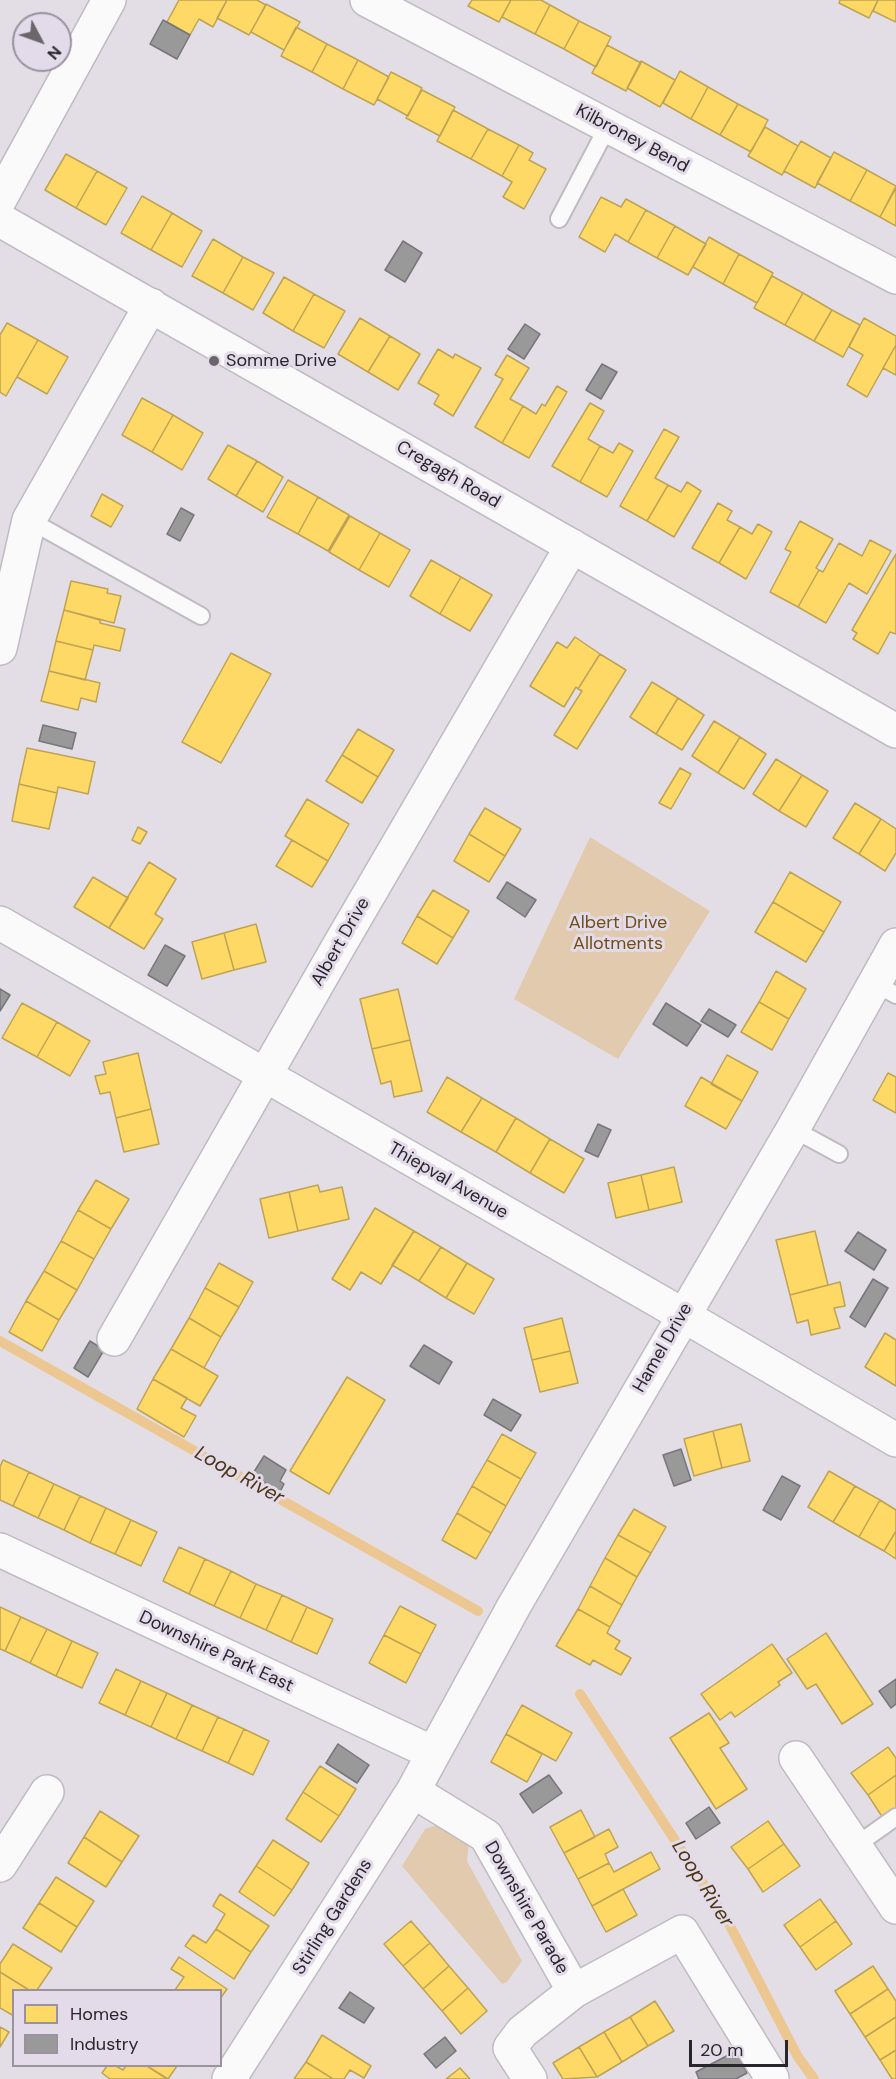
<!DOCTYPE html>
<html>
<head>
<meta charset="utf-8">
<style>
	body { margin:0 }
	#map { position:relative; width:896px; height:2079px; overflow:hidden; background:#e3dee6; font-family:"DM Sans",sans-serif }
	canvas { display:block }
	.legend { position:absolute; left:12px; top:1989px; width:210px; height:78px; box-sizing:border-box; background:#e3dbea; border:2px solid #99939e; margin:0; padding:8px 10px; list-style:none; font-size:18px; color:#29262b }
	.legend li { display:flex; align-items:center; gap:12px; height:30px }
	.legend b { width:30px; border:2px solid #99939e }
	.north { position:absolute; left:12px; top:12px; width:60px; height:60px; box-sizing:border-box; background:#e3dbea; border:2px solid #99939e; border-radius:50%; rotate:131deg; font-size:16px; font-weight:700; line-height:24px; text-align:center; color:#29262b }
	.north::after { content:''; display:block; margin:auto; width:21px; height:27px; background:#6a666c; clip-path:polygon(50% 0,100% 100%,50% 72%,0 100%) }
	.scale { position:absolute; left:689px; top:2040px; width:99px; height:27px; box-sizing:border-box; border:3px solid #29262b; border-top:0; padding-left:8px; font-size:18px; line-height:21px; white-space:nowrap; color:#29262b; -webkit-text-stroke:4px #e3dbea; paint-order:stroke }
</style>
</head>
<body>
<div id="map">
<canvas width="896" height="2079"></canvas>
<ul class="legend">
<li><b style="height:16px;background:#ffd966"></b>Homes</li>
<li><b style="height:16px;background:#999"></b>Industry</li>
</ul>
<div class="north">N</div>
<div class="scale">20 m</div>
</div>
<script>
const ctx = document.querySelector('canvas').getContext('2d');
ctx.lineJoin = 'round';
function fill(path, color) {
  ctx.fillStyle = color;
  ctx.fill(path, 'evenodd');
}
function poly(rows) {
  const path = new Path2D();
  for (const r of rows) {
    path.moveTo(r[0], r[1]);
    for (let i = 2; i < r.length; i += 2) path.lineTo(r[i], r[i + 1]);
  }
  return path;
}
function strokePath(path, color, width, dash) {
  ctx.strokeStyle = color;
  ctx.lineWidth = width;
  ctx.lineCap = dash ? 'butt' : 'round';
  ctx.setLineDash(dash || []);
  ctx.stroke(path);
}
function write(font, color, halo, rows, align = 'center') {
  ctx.font = font + ' "DM Sans",sans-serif';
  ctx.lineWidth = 6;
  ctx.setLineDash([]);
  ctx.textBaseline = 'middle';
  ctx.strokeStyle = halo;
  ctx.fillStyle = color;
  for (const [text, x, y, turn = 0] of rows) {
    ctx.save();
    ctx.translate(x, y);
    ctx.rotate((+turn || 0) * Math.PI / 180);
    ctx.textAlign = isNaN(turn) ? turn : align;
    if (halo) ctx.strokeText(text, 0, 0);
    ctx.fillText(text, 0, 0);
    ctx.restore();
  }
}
const green = poly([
	[590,837,710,911,618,1059,514,999],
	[437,1825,453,1829,469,1840,467,1861,522,1961,507,1982,502,1984,402,1866,425,1829]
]);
const homes = poly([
	[179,0,227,0,213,27,199,19,190,35,167,22,179,0],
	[227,0,257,0,266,5,249,35,217,18,227,0],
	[472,0,511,0,499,22,468,6,472,0],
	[511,0,541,0,550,5,535,34,502,17,511,0],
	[840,0,878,0,869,18,839,3,840,0],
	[878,0,896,0,896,22,873,11,878,0],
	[266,4,300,22,284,50,251,32,266,4],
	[550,5,579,21,564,49,535,34,550,5],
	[579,21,611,37,596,67,564,49,579,21],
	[296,27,327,44,312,72,281,56,296,27],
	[327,44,358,60,343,89,312,72,327,44],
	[607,45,641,63,626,91,592,73,607,45],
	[358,60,389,77,374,105,343,89,358,60],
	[641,61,675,80,660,107,627,88,641,61],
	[680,71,708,87,691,119,663,103,680,71],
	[391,72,422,88,408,116,377,99,391,72],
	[708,87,738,104,720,135,691,119,708,87],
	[422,90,455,107,440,136,406,118,422,90],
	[738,104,768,120,751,152,720,135,738,104],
	[453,110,488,129,471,159,437,141,453,110],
	[765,127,798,146,782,175,748,156,765,127],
	[488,129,519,145,502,176,471,159,488,129],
	[801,141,831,158,815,188,784,171,801,141],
	[519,145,533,153,529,160,546,169,524,209,503,197,512,182,502,176,519,145],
	[834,152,867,170,850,201,817,183,834,152],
	[66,154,97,171,76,208,45,190,66,154],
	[867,170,896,186,880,217,850,201,867,170],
	[97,171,127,188,106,225,76,208,97,171],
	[896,188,896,226,880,217,896,188],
	[142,196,172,213,151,250,121,233,142,196],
	[601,197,621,207,626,199,646,210,628,242,615,234,605,252,579,237,601,197],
	[646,210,675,226,657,258,628,242,646,210],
	[172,213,202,231,182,267,151,250,172,213],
	[675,226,706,244,688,275,657,258,675,226],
	[709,237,739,254,723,284,693,267,709,237],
	[213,239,243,257,223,293,192,276,213,239],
	[739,254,773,273,757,303,723,284,739,254],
	[243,257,274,273,253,310,223,293,243,257],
	[772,276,803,293,785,325,754,308,772,276],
	[284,277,314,294,293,331,263,313,284,277],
	[803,293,832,310,814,341,785,325,803,293],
	[314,294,345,311,324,348,293,331,314,294],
	[832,310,860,325,843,357,814,341,832,310],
	[360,318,390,336,368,372,338,354,360,318],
	[864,318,896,336,896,345,867,397,847,385,863,355,849,347,864,318],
	[7,323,38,340,6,396,0,392,0,335,7,323],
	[390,336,420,354,398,390,368,372,390,336],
	[38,340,68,357,47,394,17,377,38,340],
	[896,345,896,375,883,368,896,345],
	[438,349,453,358,455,354,481,368,453,416,434,404,439,395,418,383,438,349],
	[507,355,529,368,510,399,523,406,502,443,475,427,503,379,495,375,507,355],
	[557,386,567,392,529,458,502,443,523,406,536,414,542,404,545,406,557,386],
	[142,398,173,415,152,452,122,435,142,398],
	[590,403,604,411,588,439,600,446,580,482,552,466,590,403],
	[173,415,203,433,182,470,152,452,173,415],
	[664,429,679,437,655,478,668,485,647,521,620,506,664,429],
	[619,443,633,451,607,497,580,482,600,446,613,453,619,443],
	[228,445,257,461,236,496,208,479,228,445],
	[257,461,283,477,263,512,236,496,257,461],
	[288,480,318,497,298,534,267,517,288,480],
	[687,482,701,491,674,537,647,521,668,485,681,492,687,482],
	[102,494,123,506,111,527,91,516,102,494],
	[318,497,349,515,328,551,298,534,318,497],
	[718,503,732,511,727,520,740,527,719,563,692,548,718,503],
	[350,516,380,533,359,570,329,552,350,516],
	[800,521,833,539,816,568,819,570,798,607,770,592,791,552,785,549,800,521],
	[758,524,772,532,746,579,719,563,740,527,752,534,758,524],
	[380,533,410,550,389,587,359,570,380,533],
	[870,540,891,551,867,594,849,583,826,623,798,607,819,570,823,572,839,543,862,556,870,540],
	[896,554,896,634,890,632,878,654,853,639,857,633,852,630,896,554],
	[431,560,461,577,440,614,410,596,431,560],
	[461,577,492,595,470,631,440,614,461,577],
	[71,581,108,589,107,593,121,596,114,623,64,610,71,581],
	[64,610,100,620,100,623,125,629,120,651,94,645,93,650,56,641,64,610],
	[575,637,600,654,578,689,576,687,564,707,530,686,557,642,567,648,575,637],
	[56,641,93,650,85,680,49,671,56,641],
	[231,653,271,674,221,763,182,742,231,653],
	[600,654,626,670,577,749,554,735,582,691,578,689,600,654],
	[49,671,100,683,96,702,81,698,78,710,41,701,49,671],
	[652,682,678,698,656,734,630,717,652,682],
	[678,698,704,715,682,750,656,734,678,698],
	[714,721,740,737,718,773,692,756,714,721],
	[358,729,394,750,378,777,342,755,358,729],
	[740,737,766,754,744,789,718,773,740,737],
	[27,748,95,762,88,794,58,787,57,793,19,784,27,748],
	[342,755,378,777,362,803,326,781,342,755],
	[776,759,802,775,779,811,753,794,776,759],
	[680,768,691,774,671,809,659,803,680,768],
	[802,775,828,791,806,827,779,811,802,775],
	[19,784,57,793,49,829,12,821,19,784],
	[307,799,349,824,328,861,285,836,307,799],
	[855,803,881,819,859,854,833,838,855,803],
	[485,808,521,829,505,856,469,834,485,808],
	[881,819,896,829,896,853,885,871,859,854,881,819],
	[138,827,147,832,140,844,132,840,138,827],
	[469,834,505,856,489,882,454,861,469,834],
	[292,840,328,861,312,887,276,866,292,840],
	[149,862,176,879,155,914,163,919,144,949,109,928,149,862],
	[790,872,841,902,824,932,773,902,790,872],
	[93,877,128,898,109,928,74,907,93,877],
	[433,890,469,911,453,938,417,916,433,890],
	[773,902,824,932,806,962,755,932,773,902],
	[417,916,453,938,437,964,402,943,417,916],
	[256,924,266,962,234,970,224,933,256,924],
	[224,933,234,970,202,979,192,942,224,933],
	[776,971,806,989,789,1019,759,1002,776,971],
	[398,989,410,1040,372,1049,360,999,398,989],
	[759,1002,789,1019,772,1050,741,1032,759,1002],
	[22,1003,57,1022,37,1057,2,1038,22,1003],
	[57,1022,90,1041,70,1076,37,1057,57,1022],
	[410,1040,422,1091,394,1097,391,1081,381,1084,372,1049,410,1040],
	[138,1053,151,1109,116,1118,110,1092,100,1094,95,1076,106,1074,103,1062,138,1053],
	[727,1055,758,1072,742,1101,711,1084,727,1055],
	[888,1073,896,1077,896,1113,873,1100,888,1073],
	[447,1077,482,1098,461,1132,427,1112,447,1077],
	[701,1077,742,1101,726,1129,685,1106,701,1077],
	[482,1098,516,1118,496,1152,461,1132,482,1098],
	[151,1109,159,1144,124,1152,116,1118,151,1109],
	[516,1118,550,1139,530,1173,496,1152,516,1118],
	[550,1139,584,1159,564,1193,530,1173,550,1139],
	[674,1167,682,1202,649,1210,641,1175,674,1167],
	[641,1175,649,1210,616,1218,608,1183,641,1175],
	[96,1180,129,1199,111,1229,78,1210,96,1180],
	[318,1185,320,1192,342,1187,349,1219,298,1231,289,1192,318,1185],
	[289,1192,298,1231,269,1238,260,1199,289,1192],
	[375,1208,414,1231,381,1284,361,1272,350,1290,332,1279,375,1208],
	[78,1210,111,1229,94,1259,61,1241,78,1210],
	[414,1231,441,1247,419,1281,392,1265,414,1231],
	[815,1231,828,1285,790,1295,776,1240,815,1231],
	[61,1241,94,1259,77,1290,44,1271,61,1241],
	[441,1247,467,1263,446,1298,419,1281,441,1247],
	[219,1263,253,1282,239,1307,205,1288,219,1263],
	[467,1263,494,1279,474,1314,446,1298,467,1263],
	[44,1271,77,1290,59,1320,26,1301,44,1271],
	[840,1282,845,1306,834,1308,840,1328,811,1335,808,1320,797,1323,790,1295,840,1282],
	[205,1288,239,1307,221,1337,189,1318,205,1288],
	[26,1301,59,1320,42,1351,9,1332,26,1301],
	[189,1318,221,1337,204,1368,171,1349,189,1318],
	[562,1318,570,1351,532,1360,524,1328,562,1318],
	[885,1333,896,1340,896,1386,865,1367,885,1333],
	[171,1349,218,1376,200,1406,153,1379,171,1349],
	[570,1351,578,1383,540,1392,532,1360,570,1351],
	[347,1377,385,1400,329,1494,290,1471,347,1377],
	[153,1379,187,1398,181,1408,196,1416,184,1437,137,1409,153,1379],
	[741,1424,750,1461,722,1468,713,1431,741,1424],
	[713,1431,722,1468,694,1476,684,1439,713,1431],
	[502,1434,536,1453,521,1479,487,1460,502,1434],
	[3,1460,29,1472,13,1506,0,1500,0,1467,3,1460],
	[487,1460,521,1479,506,1506,472,1486,487,1460],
	[829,1471,855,1486,833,1522,808,1507,829,1471],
	[29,1472,54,1484,38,1518,13,1506,29,1472],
	[54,1484,80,1496,64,1530,38,1518,54,1484],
	[472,1486,506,1506,491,1533,457,1513,472,1486],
	[855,1486,880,1500,859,1537,833,1522,855,1486],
	[80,1496,106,1508,90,1543,64,1530,80,1496],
	[880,1500,896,1510,896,1531,884,1551,859,1537,880,1500],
	[106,1508,131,1520,115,1554,90,1543,106,1508],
	[634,1509,666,1527,651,1553,618,1535,634,1509],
	[457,1513,491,1533,476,1559,442,1540,457,1513],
	[131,1520,157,1532,141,1566,115,1554,131,1520],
	[896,1531,896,1559,884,1551,896,1531],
	[618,1535,651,1553,637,1577,605,1558,618,1535],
	[179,1547,205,1559,189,1594,163,1581,179,1547],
	[605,1558,637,1577,622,1605,590,1586,605,1558],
	[205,1559,231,1571,214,1606,189,1594,205,1559],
	[231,1571,256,1584,240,1618,214,1606,231,1571],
	[256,1584,282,1595,266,1630,240,1618,256,1584],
	[590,1586,622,1605,610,1627,578,1609,590,1586],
	[282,1595,307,1607,291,1642,266,1630,282,1595],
	[400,1606,436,1625,421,1654,384,1635,400,1606],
	[0,1607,21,1617,5,1651,0,1649,0,1607],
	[307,1607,333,1619,317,1654,291,1642,307,1607],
	[578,1609,610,1627,607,1633,620,1641,615,1649,631,1658,621,1675,593,1660,590,1665,556,1646,578,1609],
	[21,1617,47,1629,30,1663,5,1651,21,1617],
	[47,1629,72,1641,56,1676,30,1663,47,1629],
	[826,1633,873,1704,842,1724,816,1684,807,1689,787,1659,826,1633],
	[384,1635,421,1654,406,1683,369,1663,384,1635],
	[72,1641,98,1653,82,1688,56,1676,72,1641],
	[772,1644,792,1673,778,1682,780,1685,735,1717,731,1712,720,1720,701,1694,772,1644],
	[116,1669,141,1681,125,1715,99,1703,116,1669],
	[141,1681,167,1693,151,1727,125,1715,141,1681],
	[167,1693,192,1705,176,1739,151,1727,167,1693],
	[192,1705,218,1717,202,1751,176,1739,192,1705],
	[522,1705,572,1733,556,1761,506,1734,522,1705],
	[709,1713,729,1743,720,1748,747,1789,716,1809,670,1738,709,1713],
	[218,1717,244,1729,228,1763,202,1751,218,1717],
	[244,1729,269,1741,253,1775,228,1763,244,1729],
	[506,1734,542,1754,527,1782,491,1762,506,1734],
	[888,1747,896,1758,896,1775,868,1795,851,1773,888,1747],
	[320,1766,356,1789,339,1816,303,1792,320,1766],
	[896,1775,896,1809,883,1818,868,1795,896,1775],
	[303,1792,339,1816,321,1842,286,1819,303,1792],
	[581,1810,595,1837,564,1853,550,1827,581,1810],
	[100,1811,139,1836,122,1862,84,1837,100,1811],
	[768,1821,784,1844,748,1869,731,1847,768,1821],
	[609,1829,618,1847,605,1854,609,1863,578,1879,564,1853,609,1829],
	[84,1837,122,1862,106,1887,68,1863,84,1837],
	[273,1840,309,1863,292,1890,256,1866,273,1840],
	[784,1844,800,1866,763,1892,748,1869,784,1844],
	[651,1852,660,1869,592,1906,578,1879,609,1863,614,1872,651,1852],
	[256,1866,292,1890,274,1916,239,1892,256,1866],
	[56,1877,94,1901,77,1927,39,1903,56,1877],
	[623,1889,637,1915,606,1932,592,1906,623,1889],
	[220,1894,269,1926,251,1952,216,1929,225,1914,213,1906,220,1894],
	[820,1899,836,1921,800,1947,784,1925,820,1899],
	[39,1903,77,1927,61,1952,23,1928,39,1903],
	[411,1921,430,1943,403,1966,384,1944,411,1921],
	[836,1921,852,1944,816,1970,800,1947,836,1921],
	[216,1929,251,1952,234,1979,185,1946,193,1935,206,1943,216,1929],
	[430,1943,449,1966,423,1989,403,1966,430,1943],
	[13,1944,52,1968,37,1990,29,1990,0,1972,0,1964,13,1944],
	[179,1957,227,1989,220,1999,220,1990,175,1990,184,1977,171,1969,179,1957],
	[449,1966,468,1988,442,2011,423,1989,449,1966],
	[873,1966,888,1989,850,2014,835,1991,873,1966],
	[0,1972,29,1990,14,1990,14,2016,0,2008,0,1972],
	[468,1988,487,2011,461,2034,442,2011,468,1988],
	[888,1989,896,2001,896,2017,865,2037,850,2014,888,1989],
	[655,2001,674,2031,648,2046,630,2017,655,2001],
	[630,2017,648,2046,622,2062,604,2032,630,2017],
	[896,2017,896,2050,880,2060,865,2037,896,2017],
	[0,2027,9,2032,0,2047,0,2027],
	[604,2032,622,2062,597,2077,579,2047,604,2032],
	[322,2035,371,2066,364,2078,350,2070,344,2079,333,2079,306,2062,322,2035],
	[579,2047,597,2077,563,2079,553,2063,579,2047],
	[896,2050,896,2079,892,2079,880,2060,896,2050],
	[306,2062,333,2079,294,2079,306,2062],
	[107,2066,116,2066,123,2070,126,2066,147,2066,167,2079,110,2079,102,2073,107,2066],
	[147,2066,177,2066,168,2079,147,2066],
	[460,2068,470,2079,446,2079,460,2068]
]);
const industry = poly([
	[163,20,190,35,177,59,150,44,163,20],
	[403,241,422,253,405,282,385,270,403,241],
	[525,324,540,334,524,359,508,349,525,324],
	[602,364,617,372,601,399,586,390,602,364],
	[181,508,194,515,180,541,167,534,181,508],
	[43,725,76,733,72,749,39,741,43,725],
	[507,882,536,900,525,917,497,898,507,882],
	[165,945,185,956,167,986,148,975,165,945],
	[0,989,10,995,0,1011,0,989],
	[666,1003,701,1025,687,1046,653,1024,666,1003],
	[709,1009,736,1025,728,1037,701,1021,709,1009],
	[598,1124,611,1130,598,1157,585,1151,598,1124],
	[858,1232,886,1250,874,1270,845,1251,858,1232],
	[873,1279,888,1288,865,1327,850,1317,873,1279],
	[90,1341,104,1350,88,1377,74,1368,90,1341],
	[424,1345,452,1362,439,1384,410,1366,424,1345],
	[493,1399,521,1415,511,1431,484,1415,493,1399],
	[681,1449,691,1480,674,1486,663,1455,681,1449],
	[264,1456,286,1470,280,1481,284,1484,280,1492,252,1475,264,1456],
	[782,1476,800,1486,781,1520,763,1510,782,1476],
	[896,1679,896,1704,891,1708,879,1691,896,1679],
	[338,1744,369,1765,357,1783,326,1763,338,1744],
	[549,1775,562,1793,533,1813,520,1794,549,1775],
	[709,1807,720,1823,696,1839,686,1823,709,1807],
	[350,1992,374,2008,364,2023,339,2008,350,1992],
	[445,2037,456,2051,436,2068,424,2054,445,2037],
	[736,2051,747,2073,736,2079,699,2079,696,2072,736,2051]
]);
const stream = poly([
	[0,1341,478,1611],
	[580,1694,728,1922,798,2057,814,2079]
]);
const lane = poly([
	[559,219,608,126],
	[29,520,201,616],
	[874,983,896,995],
	[793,1129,839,1154],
	[855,1846,896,1817]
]);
const street = poly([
	[367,0,896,277],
	[0,199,109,0],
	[0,648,29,520,151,305],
	[0,923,664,1304,896,1440],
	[114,1339,340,944,572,546],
	[0,1550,433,1753],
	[796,1758,896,1907],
	[413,1791,486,1836,574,1991,682,1932,772,2078,771,2079],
	[0,1865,47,1792],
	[229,2079,413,1791,514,1606,793,1129,896,945],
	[530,2079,510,2048,522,2032,574,1991]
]);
const secondary = poly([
	[0,220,896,731]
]);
const markers = [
	[214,361,6,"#6a666c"]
];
const streetNames = [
	["Kilbroney Bend",632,139,28],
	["Cregagh Road",448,475,30],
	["Albert Drive",341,942,-60],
	["Thiepval Avenue",448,1181,30],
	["Hamel Drive",663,1348,-60],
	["Downshire Park East",216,1652,25],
	["Downshire Parade",526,1908,60],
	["Stirling Gardens",333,1917,-58]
];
const poiNames = [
	["Somme Drive",226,361]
];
const parkNames = [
	["Albert Drive",618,923],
	["Allotments",618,944]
];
const waterNames = [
	["Loop River",239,1476,29],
	["Loop River",702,1884,58]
];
fill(green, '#e2caae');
fill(homes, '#ffd966');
strokePath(homes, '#bfa354', 1.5);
fill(industry, '#999');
strokePath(industry, '#777678', 1.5);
strokePath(stream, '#edc791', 10);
strokePath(lane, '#bfbbc2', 20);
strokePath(street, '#bfbbc2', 36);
strokePath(secondary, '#bfbbc2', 36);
strokePath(lane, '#fbfafb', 16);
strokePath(street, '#fbfafb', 33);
strokePath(secondary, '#fbfafb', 33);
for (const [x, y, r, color] of markers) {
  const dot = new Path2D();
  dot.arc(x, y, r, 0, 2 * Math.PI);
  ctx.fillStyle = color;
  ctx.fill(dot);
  strokePath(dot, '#e3dbea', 2);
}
write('18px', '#29262b', '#e3dbea', streetNames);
write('18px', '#29262b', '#e3dbea', poiNames, 'left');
write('18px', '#714e11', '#e3dbea', parkNames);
write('italic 20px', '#4a3512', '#e3dbea', waterNames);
</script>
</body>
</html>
